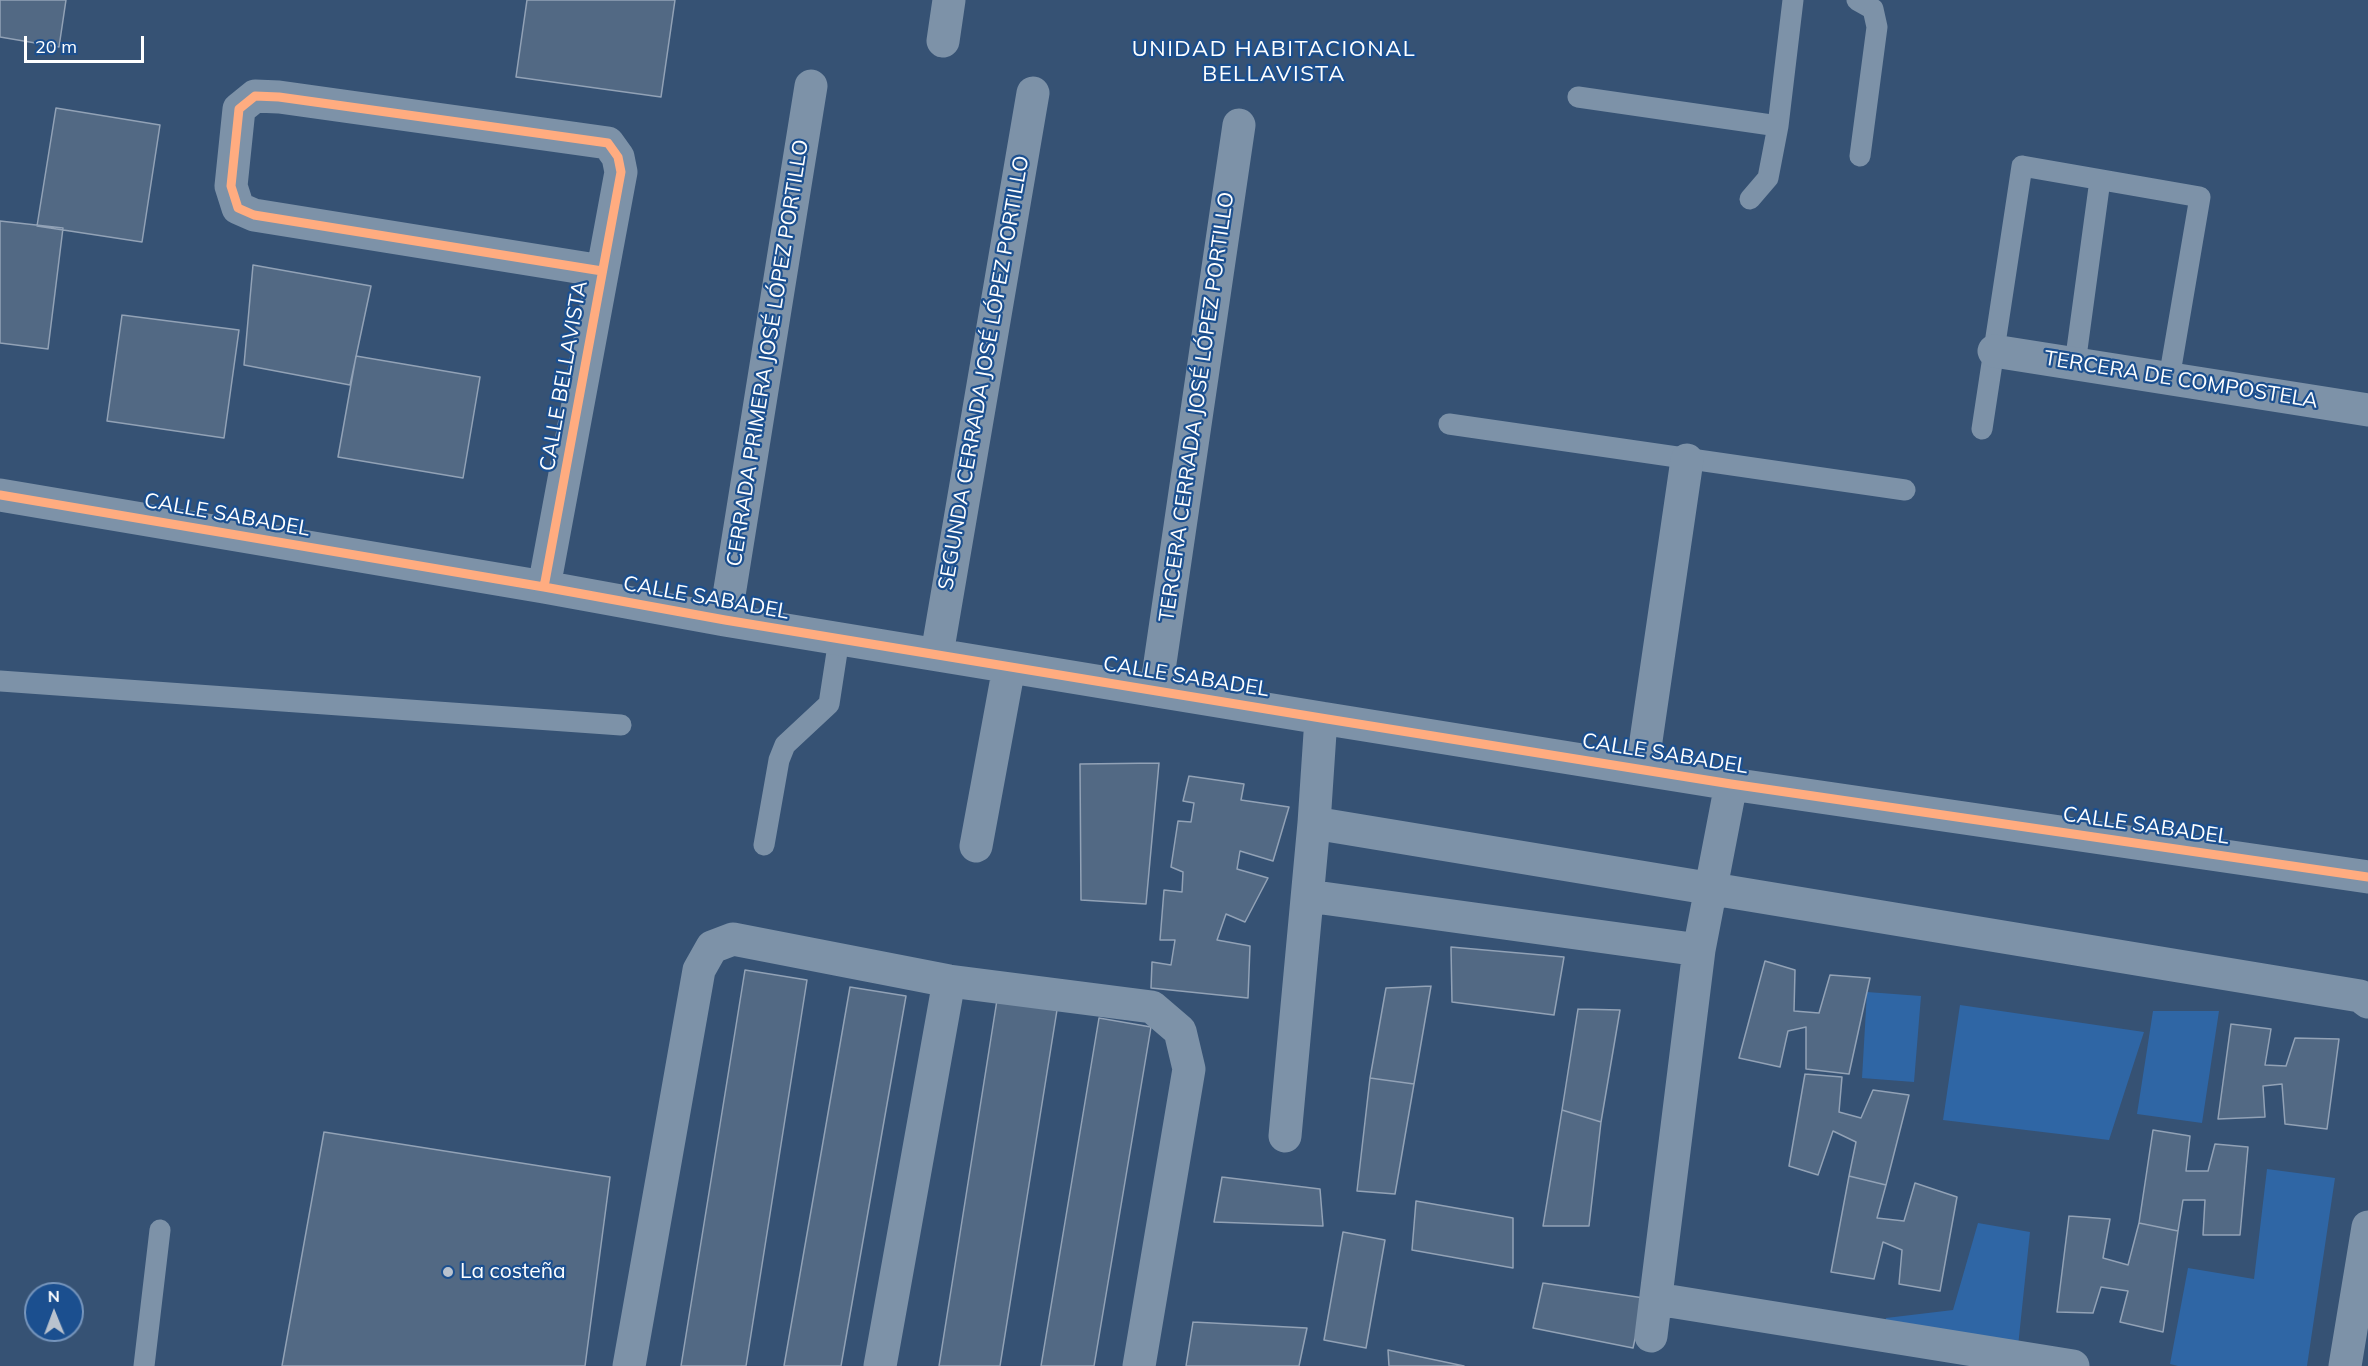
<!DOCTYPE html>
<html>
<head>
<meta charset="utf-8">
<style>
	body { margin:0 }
	#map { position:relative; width:2368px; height:1366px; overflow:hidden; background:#365274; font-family:Mulish,sans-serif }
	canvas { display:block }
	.north { position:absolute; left:24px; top:1282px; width:60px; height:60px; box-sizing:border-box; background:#1b4f8f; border:2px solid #7695bc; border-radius:50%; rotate:359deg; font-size:16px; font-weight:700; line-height:24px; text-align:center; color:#fff }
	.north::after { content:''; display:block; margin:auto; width:21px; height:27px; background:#b9c2ce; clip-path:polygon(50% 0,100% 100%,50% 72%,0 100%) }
	.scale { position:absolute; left:24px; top:36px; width:120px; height:27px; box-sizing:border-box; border:3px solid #fff; border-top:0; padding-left:8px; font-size:18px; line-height:21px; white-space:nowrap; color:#fff; -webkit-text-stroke:4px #1b4f8f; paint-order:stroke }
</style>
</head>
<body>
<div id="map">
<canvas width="2368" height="1366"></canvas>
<div class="north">N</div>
<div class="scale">20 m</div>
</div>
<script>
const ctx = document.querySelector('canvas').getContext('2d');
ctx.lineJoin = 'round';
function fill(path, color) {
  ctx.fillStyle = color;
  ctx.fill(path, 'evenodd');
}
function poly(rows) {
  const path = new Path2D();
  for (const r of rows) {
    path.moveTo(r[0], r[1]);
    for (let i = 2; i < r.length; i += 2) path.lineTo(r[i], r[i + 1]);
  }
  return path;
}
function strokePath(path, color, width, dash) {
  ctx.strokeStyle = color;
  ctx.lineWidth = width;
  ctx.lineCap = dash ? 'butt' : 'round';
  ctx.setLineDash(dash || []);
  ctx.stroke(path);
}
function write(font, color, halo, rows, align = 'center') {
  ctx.font = font + ' Mulish,sans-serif';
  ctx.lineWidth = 4.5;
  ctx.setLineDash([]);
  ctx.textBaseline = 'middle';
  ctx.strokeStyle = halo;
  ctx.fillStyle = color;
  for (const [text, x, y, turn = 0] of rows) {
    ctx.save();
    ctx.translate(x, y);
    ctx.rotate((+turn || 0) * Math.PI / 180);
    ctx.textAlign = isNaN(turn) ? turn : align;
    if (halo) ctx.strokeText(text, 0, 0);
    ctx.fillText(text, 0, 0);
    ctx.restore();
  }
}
const green = poly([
	[1867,992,1921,996,1914,1082,1862,1078],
	[1960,1005,2144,1032,2109,1140,1943,1120],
	[2153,1011,2219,1011,2202,1123,2137,1114],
	[2267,1169,2335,1178,2307,1366,2178,1366,2170,1364,2188,1268,2254,1279],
	[1978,1223,2030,1232,2017,1356,1887,1342,1886,1318,1953,1310]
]);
const building = poly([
	[0,0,66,0,59,47,0,37,0,0],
	[527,0,675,0,661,97,516,77,527,0],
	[56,108,160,125,142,242,37,226,56,108],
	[0,221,63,228,48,349,0,343,0,221],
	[253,265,371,286,350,385,244,365,253,265],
	[122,315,239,330,224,438,107,421,122,315],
	[356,356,480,377,463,478,338,457,356,356],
	[1159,763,1146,904,1081,900,1080,764,1159,763],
	[1189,776,1244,784,1241,800,1289,807,1273,861,1240,851,1237,869,1268,878,1245,922,1226,914,1217,940,1250,946,1248,998,1151,988,1152,962,1171,965,1175,940,1160,940,1164,890,1182,892,1183,872,1171,867,1178,821,1191,822,1194,803,1183,801,1189,776],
	[1451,947,1564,957,1554,1015,1452,1002,1451,947],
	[1765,961,1795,970,1794,1011,1819,1013,1830,975,1870,978,1849,1074,1806,1069,1806,1027,1788,1031,1780,1067,1739,1058,1765,961],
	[745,970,807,980,746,1366,681,1366,745,970],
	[1431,986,1414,1084,1370,1078,1386,988,1431,986],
	[850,987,906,996,841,1366,784,1366,850,987],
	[997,1000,1057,1010,1000,1366,939,1366,997,1000],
	[1578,1009,1620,1010,1601,1122,1562,1110,1578,1009],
	[1099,1018,1151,1027,1094,1366,1041,1366,1099,1018],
	[2231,1024,2271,1029,2265,1065,2286,1066,2295,1038,2339,1039,2327,1129,2285,1124,2282,1084,2263,1086,2265,1117,2218,1119,2231,1024],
	[1805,1074,1842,1077,1839,1112,1861,1118,1873,1090,1909,1095,1886,1185,1849,1176,1856,1142,1833,1131,1818,1175,1789,1166,1805,1074],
	[1370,1078,1414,1084,1395,1194,1357,1191,1370,1078],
	[1562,1110,1601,1122,1589,1226,1543,1226,1562,1110],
	[2153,1130,2190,1136,2186,1171,2208,1171,2215,1144,2248,1147,2240,1235,2203,1235,2205,1200,2183,1200,2178,1231,2139,1223,2153,1130],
	[324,1132,610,1177,585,1366,282,1366,324,1132],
	[1849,1176,1886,1185,1877,1218,1904,1221,1915,1183,1957,1197,1940,1291,1899,1284,1902,1250,1883,1242,1874,1279,1831,1272,1849,1176],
	[1222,1177,1320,1189,1323,1226,1214,1222,1222,1177],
	[1416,1201,1513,1218,1513,1268,1412,1250,1416,1201],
	[2069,1216,2110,1219,2103,1258,2128,1265,2139,1223,2178,1231,2163,1332,2120,1322,2128,1291,2101,1287,2093,1313,2057,1312,2069,1216],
	[1343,1232,1385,1240,1366,1348,1324,1340,1343,1232],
	[1543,1283,1644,1298,1633,1348,1533,1328,1543,1283],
	[1193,1322,1307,1328,1299,1366,1186,1366,1193,1322],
	[1388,1350,1464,1366,1389,1366,1388,1350]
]);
const service = poly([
	[1857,0,1873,9,1877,27,1860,156],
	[1578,97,1778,126],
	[1750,199,1768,178,1778,126,1793,0],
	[2075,364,2100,180],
	[1449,424,1905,490],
	[1982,429,2022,166,2200,197,2169,379],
	[0,681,621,725],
	[764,845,779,760,785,745,829,704,839,639],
	[144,1366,160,1230]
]);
const minor = poly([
	[943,41,949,0],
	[1994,351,2368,410],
	[0,495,544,587,725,620,1321,718,1731,784,2368,877],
	[544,587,621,172,618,157,608,143,279,97,255,96,239,109,231,186,238,208,254,215,602,271],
	[725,620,811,86],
	[937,654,1033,93],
	[1156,690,1239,125],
	[1642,768,1687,460],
	[1314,823,2360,996,2368,1002],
	[976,846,1009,667],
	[1308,896,1699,950,1731,784],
	[1285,1136,1314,823,1321,718],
	[1657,1299,2073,1366],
	[1651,1336,1699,950],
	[629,1366,699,970,712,947,733,939,949,981,1152,1007,1180,1031,1189,1069,1139,1366],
	[880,1366,949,981],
	[2345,1366,2368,1227]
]);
const cycleway = poly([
	[0,495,544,587,725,620,1321,718,1731,784,2368,877],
	[544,587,621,172,618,157,608,143,279,97,255,96,239,109,231,186,238,208,254,215,602,271]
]);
const markers = [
	[448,1272,6,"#b9c2ce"]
];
const streetNames = [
	["CERRADA PRIMERA JOSÉ LÓPEZ PORTILLO",768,353,-81],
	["SEGUNDA CERRADA JOSÉ LÓPEZ PORTILLO",984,373,-80],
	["CALLE BELLAVISTA",564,376,-80],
	["TERCERA DE COMPOSTELA",2181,380,9],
	["TERCERA CERRADA JOSÉ LÓPEZ PORTILLO",1197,407,-82],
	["CALLE SABADEL",227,515,10],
	["CALLE SABADEL",706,598,10],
	["CALLE SABADEL",1186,677,9],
	["CALLE SABADEL",1665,754,9],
	["CALLE SABADEL",2146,826,8]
];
const poiNames = [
	["La costeña",460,1272]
];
const neighbourhoodNames = [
	["UNIDAD HABITACIONAL",1274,49],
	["BELLAVISTA",1274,74]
];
fill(green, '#2f66a5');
fill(building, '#526984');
strokePath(building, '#92a2b6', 1.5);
strokePath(service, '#7d92a8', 21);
strokePath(minor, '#7d92a8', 33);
strokePath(cycleway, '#ffac80', 9);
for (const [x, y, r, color] of markers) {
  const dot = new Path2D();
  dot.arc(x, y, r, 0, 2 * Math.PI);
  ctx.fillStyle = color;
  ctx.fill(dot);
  strokePath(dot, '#1b4f8f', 2);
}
write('21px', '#fff', '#1b4f8f', streetNames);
write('21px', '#fff', '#1b4f8f', poiNames, 'left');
ctx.letterSpacing = '1.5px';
write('22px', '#fff', '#1b4f8f', neighbourhoodNames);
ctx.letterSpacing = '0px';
</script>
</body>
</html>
